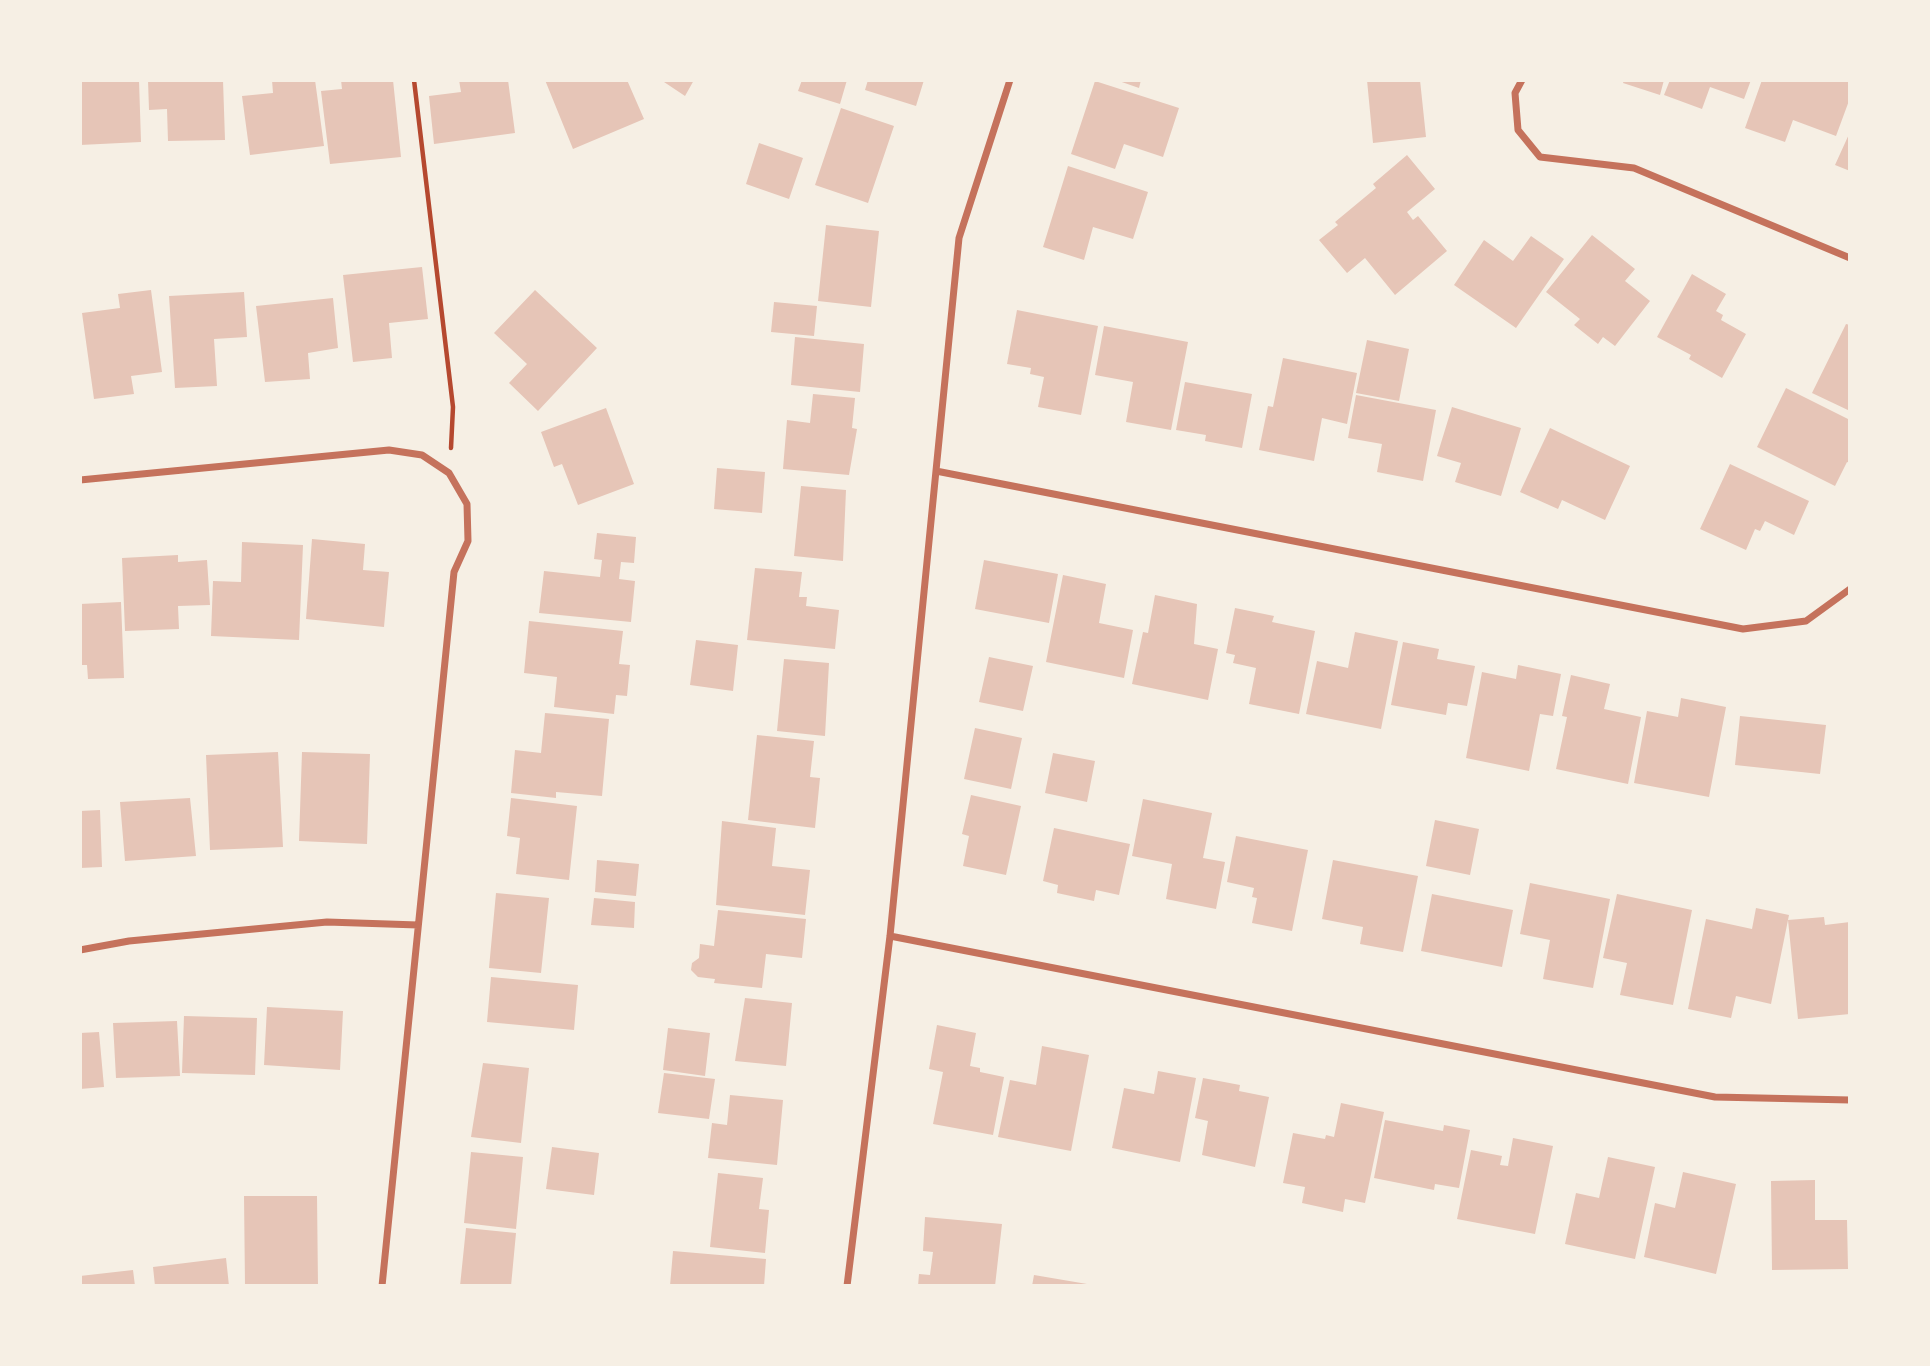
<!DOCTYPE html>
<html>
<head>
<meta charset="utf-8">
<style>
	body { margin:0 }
	#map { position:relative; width:1930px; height:1366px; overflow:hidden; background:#f6efe4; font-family:"PT Sans",sans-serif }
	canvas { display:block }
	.frame { position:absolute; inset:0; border:82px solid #f6efe4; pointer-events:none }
</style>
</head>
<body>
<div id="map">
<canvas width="1930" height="1366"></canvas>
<div class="frame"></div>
</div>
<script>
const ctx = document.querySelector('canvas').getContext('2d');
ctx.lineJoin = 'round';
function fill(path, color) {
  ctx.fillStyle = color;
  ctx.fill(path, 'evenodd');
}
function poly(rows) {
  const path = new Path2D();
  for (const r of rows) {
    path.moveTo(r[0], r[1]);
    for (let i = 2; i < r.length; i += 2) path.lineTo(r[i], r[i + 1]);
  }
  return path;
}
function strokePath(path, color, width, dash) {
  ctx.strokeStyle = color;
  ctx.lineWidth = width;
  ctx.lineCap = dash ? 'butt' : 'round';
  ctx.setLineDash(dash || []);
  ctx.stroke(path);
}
const building = poly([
	[80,80,139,80,141,142,80,145],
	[148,80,223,80,225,140,168,141,167,109,149,110],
	[272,80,315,80,324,146,250,155,242,96,273,93],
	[341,80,393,80,401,157,330,164,321,91,342,89],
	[459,80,508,80,515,133,434,144,429,96,461,92],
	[545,80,627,80,644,119,573,149],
	[661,80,694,80,685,96],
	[802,80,847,80,840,104,798,91],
	[868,80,924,80,916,106,865,90],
	[1116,80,1141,80,1139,88],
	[1367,80,1420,80,1426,137,1373,143],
	[1624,80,1664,80,1660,95,1623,83],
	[1670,80,1751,80,1744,99,1710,87,1702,109,1664,95],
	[1762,80,1850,80,1850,98,1836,136,1793,120,1785,142,1745,128],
	[1095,81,1179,108,1163,157,1124,144,1115,169,1071,154],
	[841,108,894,126,868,203,815,185],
	[1850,132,1850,171,1835,165],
	[759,143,803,158,789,199,746,184],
	[1407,155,1435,189,1407,212,1413,220,1418,216,1447,251,1395,295,1365,258,1347,273,1319,240,1338,225,1335,222,1376,188,1373,184],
	[1068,166,1148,192,1133,239,1093,227,1084,260,1043,247],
	[826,225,879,231,871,307,818,301],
	[1592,235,1635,269,1625,281,1650,301,1615,346,1603,337,1598,344,1574,325,1580,319,1546,292],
	[1531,236,1564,259,1516,328,1454,285,1484,240,1513,261],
	[422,267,428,319,389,323,392,358,353,362,343,275],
	[1692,274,1726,294,1716,311,1723,315,1721,320,1746,334,1722,378,1689,359,1691,355,1657,337],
	[151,290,162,372,131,376,134,394,94,399,82,313,120,308,118,294],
	[535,290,597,348,538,411,509,383,527,364,494,333],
	[244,292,247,337,214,339,217,386,175,388,169,296],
	[333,298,338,348,308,353,310,379,265,382,256,306],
	[774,302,817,306,814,336,771,332],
	[1017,310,1098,326,1081,415,1038,407,1044,377,1030,374,1031,368,1007,364],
	[1846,324,1850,325,1850,411,1812,393],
	[1104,326,1188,342,1171,430,1126,422,1133,382,1095,375],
	[795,337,864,344,860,392,791,385],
	[1367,340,1409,349,1399,401,1356,393],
	[1283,358,1357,373,1347,424,1322,418,1314,461,1259,450,1268,406,1273,407],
	[1185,382,1252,394,1242,448,1205,441,1206,435,1176,430],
	[1786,388,1850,420,1850,463,1847,462,1835,486,1757,447],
	[813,394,855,398,852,428,857,429,849,475,783,469,787,420,810,423],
	[1356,395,1436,410,1423,481,1377,472,1382,444,1348,438],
	[1452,407,1521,428,1501,496,1455,482,1461,463,1437,456],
	[606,408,634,484,578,505,562,464,554,467,541,432],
	[1550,428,1630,466,1605,520,1562,500,1558,509,1520,492],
	[1730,464,1809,501,1794,535,1765,521,1760,531,1755,529,1746,550,1700,529],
	[717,468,765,472,762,513,714,509],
	[801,486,846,490,843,561,794,556],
	[597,533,636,537,634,563,621,562,619,579,635,581,631,622,539,613,544,571,600,577,602,560,594,559],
	[312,539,365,544,363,570,389,572,384,627,306,619],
	[242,542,303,545,299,640,211,636,213,581,241,582],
	[178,555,178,562,207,560,210,605,178,606,179,629,125,631,122,558],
	[984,560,1058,574,1049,623,975,609],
	[755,568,802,572,799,597,807,597,806,606,839,610,835,649,747,640],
	[1063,575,1106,584,1099,623,1133,630,1124,678,1046,662],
	[1155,595,1197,604,1194,644,1218,649,1208,700,1132,684,1143,632,1148,633],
	[121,602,124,678,88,679,87,665,80,665,80,604],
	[1235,608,1274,616,1272,622,1315,631,1299,714,1249,704,1256,668,1233,663,1235,655,1226,653],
	[529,621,623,631,619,664,630,665,627,696,616,695,614,714,554,707,557,677,524,673],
	[1355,632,1398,641,1381,729,1306,714,1317,661,1348,668],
	[696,640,738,645,733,691,690,685],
	[1403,642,1439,649,1437,659,1475,666,1467,706,1448,703,1446,715,1391,705],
	[989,657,1033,666,1023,711,979,702],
	[784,659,829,663,825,736,777,731],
	[1518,665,1561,674,1553,716,1540,714,1529,771,1466,758,1482,672,1516,679],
	[1571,675,1610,684,1604,709,1641,717,1628,784,1556,769,1567,717,1562,716],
	[1681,698,1726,707,1709,797,1634,783,1647,711,1678,717],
	[545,713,609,719,602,796,556,792,556,798,511,793,515,750,541,753],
	[1740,716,1826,725,1820,774,1735,765],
	[975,728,1022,738,1011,789,964,779],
	[757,735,814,741,810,777,820,778,815,828,748,820],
	[278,752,283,847,210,850,206,755],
	[302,752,370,754,367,844,299,841],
	[1053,753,1095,761,1087,802,1045,793],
	[971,795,1021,806,1006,875,963,866,969,836,962,834],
	[190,798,196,856,125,861,120,802],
	[511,798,577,806,569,880,516,874,520,838,507,836],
	[1143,799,1212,813,1203,858,1225,862,1216,909,1166,899,1172,864,1132,856],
	[100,810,102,867,80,868,80,811],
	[1435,820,1479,829,1470,875,1426,866],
	[722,821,776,828,772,866,810,870,805,915,716,905],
	[1054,828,1130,844,1119,895,1096,890,1094,901,1057,893,1058,885,1043,881],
	[1236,836,1308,850,1292,931,1252,923,1257,898,1252,897,1254,888,1227,882],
	[597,860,639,864,636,896,595,892],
	[1333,860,1418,876,1403,952,1360,944,1363,927,1322,919],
	[1530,883,1610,899,1593,988,1543,979,1550,940,1520,934],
	[496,893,549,898,541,973,489,968],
	[1432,894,1513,910,1502,967,1421,951],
	[1617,894,1692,910,1673,1005,1620,995,1627,963,1603,958],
	[594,898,635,902,634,928,591,925],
	[1756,908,1789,915,1771,1004,1736,996,1731,1018,1688,1009,1706,919,1752,929],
	[718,910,806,919,802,958,766,954,762,988,714,983,715,979,698,977,691,970,692,963,699,958,700,944,714,946],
	[1824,917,1825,925,1850,922,1850,1014,1798,1019,1788,920],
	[491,977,578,985,574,1030,487,1022],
	[745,998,792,1003,786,1066,735,1061],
	[267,1007,343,1011,340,1070,264,1065],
	[184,1016,257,1018,255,1075,182,1073],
	[177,1021,180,1076,116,1078,113,1023],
	[937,1025,976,1033,970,1066,980,1068,980,1072,1004,1077,993,1135,933,1124,943,1072,929,1069],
	[668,1028,710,1033,705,1076,663,1070],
	[99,1032,104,1087,80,1089,80,1033],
	[1042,1046,1089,1055,1071,1151,998,1137,1010,1080,1036,1085],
	[483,1063,529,1068,521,1143,471,1137],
	[1158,1071,1196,1078,1180,1162,1112,1148,1124,1088,1154,1094],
	[664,1073,715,1079,709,1119,658,1113],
	[1203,1078,1240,1085,1239,1091,1269,1097,1255,1167,1202,1155,1208,1121,1195,1118],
	[730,1095,783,1100,777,1165,708,1158,712,1123,727,1125],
	[1341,1103,1384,1112,1365,1203,1345,1199,1343,1212,1302,1203,1305,1187,1283,1183,1293,1133,1325,1139,1326,1135,1334,1137],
	[1385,1120,1443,1131,1444,1125,1470,1130,1459,1188,1435,1184,1434,1190,1374,1178],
	[1513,1138,1553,1146,1535,1234,1457,1219,1471,1150,1502,1156,1500,1165,1508,1166],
	[552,1147,599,1153,594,1195,546,1189],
	[471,1152,523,1157,516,1229,464,1223],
	[1608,1157,1655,1167,1635,1259,1565,1244,1576,1193,1599,1198],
	[1683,1172,1736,1184,1716,1274,1644,1257,1655,1203,1675,1208],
	[718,1173,763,1178,759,1209,769,1210,765,1253,710,1247],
	[1815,1180,1815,1220,1847,1220,1848,1269,1772,1270,1771,1181],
	[244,1196,317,1196,318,1286,245,1286],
	[925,1217,1002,1224,995,1286,918,1286,919,1274,930,1275,933,1252,923,1251],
	[466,1228,516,1233,511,1286,460,1286],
	[673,1251,766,1259,764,1286,670,1286],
	[226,1258,229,1286,155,1286,153,1267],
	[133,1270,135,1286,80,1286,80,1276],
	[1034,1275,1087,1284,1087,1286,1032,1286]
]);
const path = poly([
	[414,80,453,407,451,448]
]);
const minor = poly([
	[1522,80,1515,93,1518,130,1540,157,1634,168,1850,258],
	[936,471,1743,629,1806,621,1850,589],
	[80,480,389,450,422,455,449,473,467,504,468,541,454,572,382,1286],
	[890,936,1715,1097,1850,1100],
	[80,950,129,941,327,922,418,925],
	[847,1286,890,936,959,238,1010,80]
]);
fill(building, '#e6c5b7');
strokePath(path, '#b5482f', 4.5);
strokePath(minor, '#c5725c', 7);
</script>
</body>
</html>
